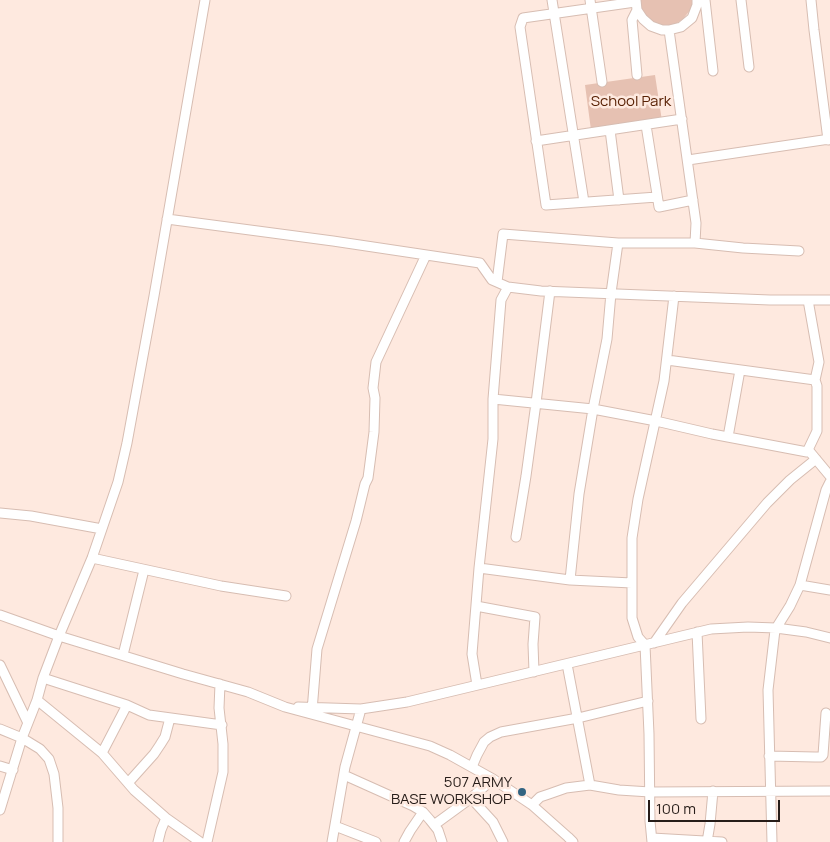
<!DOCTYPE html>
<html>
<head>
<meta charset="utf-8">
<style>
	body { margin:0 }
	#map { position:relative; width:830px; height:842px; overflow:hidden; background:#fee9df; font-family:Manrope,sans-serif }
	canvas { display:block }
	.scale { position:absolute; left:648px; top:800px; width:132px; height:22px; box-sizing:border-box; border:2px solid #271d19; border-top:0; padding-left:6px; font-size:15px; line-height:18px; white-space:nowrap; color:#271d19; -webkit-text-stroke:4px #fee9df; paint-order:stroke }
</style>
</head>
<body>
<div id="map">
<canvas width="830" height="842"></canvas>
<div class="scale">100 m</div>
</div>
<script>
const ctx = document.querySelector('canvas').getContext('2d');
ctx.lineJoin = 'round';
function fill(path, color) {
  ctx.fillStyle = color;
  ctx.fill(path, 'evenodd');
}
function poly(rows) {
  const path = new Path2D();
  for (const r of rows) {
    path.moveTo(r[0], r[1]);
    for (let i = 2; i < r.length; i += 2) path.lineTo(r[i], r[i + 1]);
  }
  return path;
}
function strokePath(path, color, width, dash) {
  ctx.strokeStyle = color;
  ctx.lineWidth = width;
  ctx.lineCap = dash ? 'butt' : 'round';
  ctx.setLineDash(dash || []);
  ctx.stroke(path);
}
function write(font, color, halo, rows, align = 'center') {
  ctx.font = font + ' Manrope,sans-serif';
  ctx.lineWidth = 5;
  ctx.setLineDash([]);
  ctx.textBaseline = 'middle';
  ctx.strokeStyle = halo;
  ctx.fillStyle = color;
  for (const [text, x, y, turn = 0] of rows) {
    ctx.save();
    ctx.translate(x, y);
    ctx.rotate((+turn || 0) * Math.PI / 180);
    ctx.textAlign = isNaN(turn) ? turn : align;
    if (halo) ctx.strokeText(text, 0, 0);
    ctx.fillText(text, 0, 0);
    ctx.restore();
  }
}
const green = poly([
	[639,0,693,0,691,9,683,19,674,25,664,26,650,22,642,10],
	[655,75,662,121,591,130,585,85]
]);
const minor = poly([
	[552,0,584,202],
	[590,0,602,82],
	[636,0,637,10,643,19,651,26,662,30,669,30,681,27,692,18,697,5,697,0],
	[705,0,713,71],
	[741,0,749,67],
	[811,0,814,30,828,140],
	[635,2,523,18,520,27,546,205,657,197],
	[637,75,632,20,637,10],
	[646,125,659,207,693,200],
	[610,130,619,200],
	[536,141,682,119],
	[688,160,830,139],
	[167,219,333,241,480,263,492,280,508,287,541,291,770,300,830,300],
	[695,243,743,248,799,251],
	[497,282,503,234,618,243,695,243,696,223,669,30],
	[667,360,815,380],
	[493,399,593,409,656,421,712,434,807,452,810,452,830,476],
	[728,437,740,370],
	[807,452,817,431,817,386,815,380,819,362,808,300],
	[0,513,31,516,102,529],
	[516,537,526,476,536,403,550,291],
	[92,558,221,586,286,596],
	[479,568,493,439,493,399,501,300,508,287],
	[570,580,579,494,593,409,607,339,611,293,618,243],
	[800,585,830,590],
	[476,606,535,617,533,644,534,672],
	[0,615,59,636,183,674,248,692,285,707,430,746,450,755,493,779,532,805,568,837,573,842],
	[697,632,701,719],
	[654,643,682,603,767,503,790,480,816,459],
	[123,655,144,570],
	[567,664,590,785],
	[0,665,28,723],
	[43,678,127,705,149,715,222,725],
	[477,685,472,654,479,568,570,580,632,583],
	[37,700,102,753,134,790,166,818,200,842],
	[298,707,361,709,407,702,711,629,748,627,776,628,806,632,830,638],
	[312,711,317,649,356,521,365,484,368,478,374,432,375,398,373,388,376,362,426,255],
	[0,729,22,738,40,749,49,759,54,774,58,808,58,842],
	[102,753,127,705],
	[769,756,815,757,821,757,823,755,826,713],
	[0,766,13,770],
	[472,767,477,755,484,742,490,737,501,732,578,718,648,701],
	[344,775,413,806,423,812,430,820,438,830,442,842],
	[128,783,154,754,160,745,165,737,170,718],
	[471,798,493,822,503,842],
	[532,805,540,797,549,794,566,788,590,785,619,790,650,792,830,791],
	[0,810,22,738,37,700,43,678,59,636,92,558,118,482,127,443,154,296,205,0],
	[434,825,471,798,493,779],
	[335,826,376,842],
	[652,838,722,842],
	[158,842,161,830,166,818],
	[207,842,223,772,223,744,219,708,220,684],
	[332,842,345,767,361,709],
	[404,842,410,831,423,812],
	[652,842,650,821,649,734,645,645,638,637,632,618,632,538,638,499,664,381,674,296],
	[707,842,710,824,713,791],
	[772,842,768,690,775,630,790,606,800,585,826,490,830,482]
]);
const markers = [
	[522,792,5,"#326482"]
];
const parkNames = [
	["School Park",631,102]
];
const poiNames = [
	["507 ARMY",512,783],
	["BASE WORKSHOP",512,800]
];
fill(green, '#e6c1b2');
strokePath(minor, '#d7bdb2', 11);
strokePath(minor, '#fff', 9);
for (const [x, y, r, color] of markers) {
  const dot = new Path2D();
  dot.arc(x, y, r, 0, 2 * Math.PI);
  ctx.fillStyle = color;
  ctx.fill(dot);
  strokePath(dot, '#fee9df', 2);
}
write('15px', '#592104', '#fee9df', parkNames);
write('15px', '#271d19', '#fee9df', poiNames, 'right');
</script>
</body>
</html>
